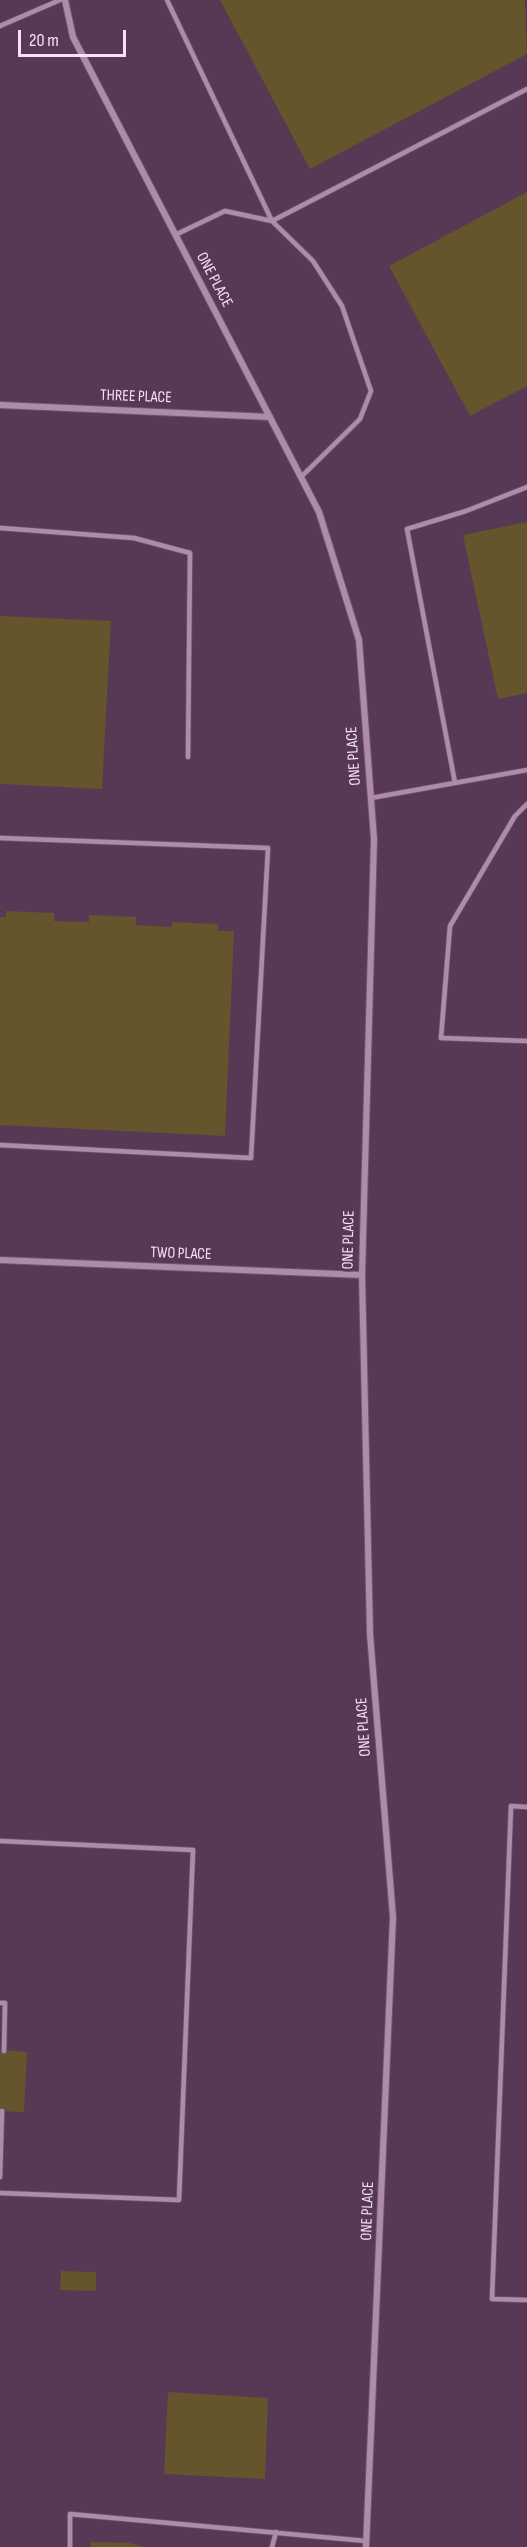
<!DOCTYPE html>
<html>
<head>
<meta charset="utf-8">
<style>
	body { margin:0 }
	#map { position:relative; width:527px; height:2547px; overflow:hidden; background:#573855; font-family:"Sofia Sans Condensed",sans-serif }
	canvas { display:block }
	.scale { position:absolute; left:18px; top:30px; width:108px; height:27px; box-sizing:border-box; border:3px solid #f5e2f3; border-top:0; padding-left:8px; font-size:18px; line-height:21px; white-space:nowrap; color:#f5e2f3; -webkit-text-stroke:4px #573855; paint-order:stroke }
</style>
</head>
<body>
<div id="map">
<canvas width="527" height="2547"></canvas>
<div class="scale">20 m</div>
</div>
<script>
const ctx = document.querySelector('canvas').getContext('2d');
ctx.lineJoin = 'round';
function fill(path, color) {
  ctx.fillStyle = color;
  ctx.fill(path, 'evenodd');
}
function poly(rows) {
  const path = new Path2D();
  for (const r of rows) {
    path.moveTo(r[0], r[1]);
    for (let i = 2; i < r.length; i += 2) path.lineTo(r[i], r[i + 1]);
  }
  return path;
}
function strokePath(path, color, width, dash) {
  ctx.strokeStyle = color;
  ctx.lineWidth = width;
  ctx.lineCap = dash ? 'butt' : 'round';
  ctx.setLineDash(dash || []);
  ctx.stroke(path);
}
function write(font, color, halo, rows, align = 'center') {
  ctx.font = font + ' "Sofia Sans Condensed",sans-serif';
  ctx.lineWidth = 6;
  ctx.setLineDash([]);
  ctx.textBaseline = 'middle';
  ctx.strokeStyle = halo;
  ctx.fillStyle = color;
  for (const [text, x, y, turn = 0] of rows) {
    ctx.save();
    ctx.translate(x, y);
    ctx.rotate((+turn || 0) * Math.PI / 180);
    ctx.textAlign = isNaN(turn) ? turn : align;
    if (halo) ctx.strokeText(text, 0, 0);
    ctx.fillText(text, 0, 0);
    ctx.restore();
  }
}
const building = poly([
	[220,0,525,0,527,54,310,169],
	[527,192,527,386,470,416,389,266],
	[527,522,527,693,498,699,463,535],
	[0,616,111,621,102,789,0,784],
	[6,911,54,913,54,921,89,922,89,915,136,917,136,925,172,927,172,922,218,924,218,931,234,931,225,1136,0,1125,0,917,6,917],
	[0,2050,27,2052,24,2112,0,2111],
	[61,2271,96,2272,96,2291,60,2290],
	[168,2392,268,2398,265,2479,164,2474],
	[91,2542,129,2543,145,2547,90,2547]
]);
const lane = poly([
	[167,0,272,221,527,89],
	[0,26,60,0],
	[175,235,225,211,272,221,313,261,342,306,371,391,360,419,301,477],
	[0,528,134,538,190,553,188,757],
	[455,783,407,529,466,511,527,487],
	[371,798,527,770],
	[527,804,515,816,450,926,441,1038,527,1041],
	[0,838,268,848,251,1158,0,1145],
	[527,1807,511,1806,492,2299,527,2300],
	[0,1841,193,1850,179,2200,0,2193],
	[0,2003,5,2003,4,2051],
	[0,2177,2,2111],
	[70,2547,70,2514,366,2541],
	[272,2547,276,2532]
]);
const street = poly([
	[65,0,73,37,319,512,359,640,374,839,362,1275,370,1634,393,1917,366,2547],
	[0,405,270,417],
	[0,1260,362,1275]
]);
const streetNames = [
	["ONE PLACE",214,280,62],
	["THREE PLACE",136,397,2],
	["ONE PLACE",354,756,-94],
	["ONE PLACE",349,1240,-89],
	["TWO PLACE",181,1254,2],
	["ONE PLACE",364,1727,-94],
	["ONE PLACE",368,2211,-88]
];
fill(building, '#65552c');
strokePath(lane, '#6f566e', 6);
strokePath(street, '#6f566e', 8);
strokePath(lane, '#ae8bab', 4.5);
strokePath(street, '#ae8bab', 6);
write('16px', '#f5e2f3', '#573855', streetNames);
</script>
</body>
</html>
